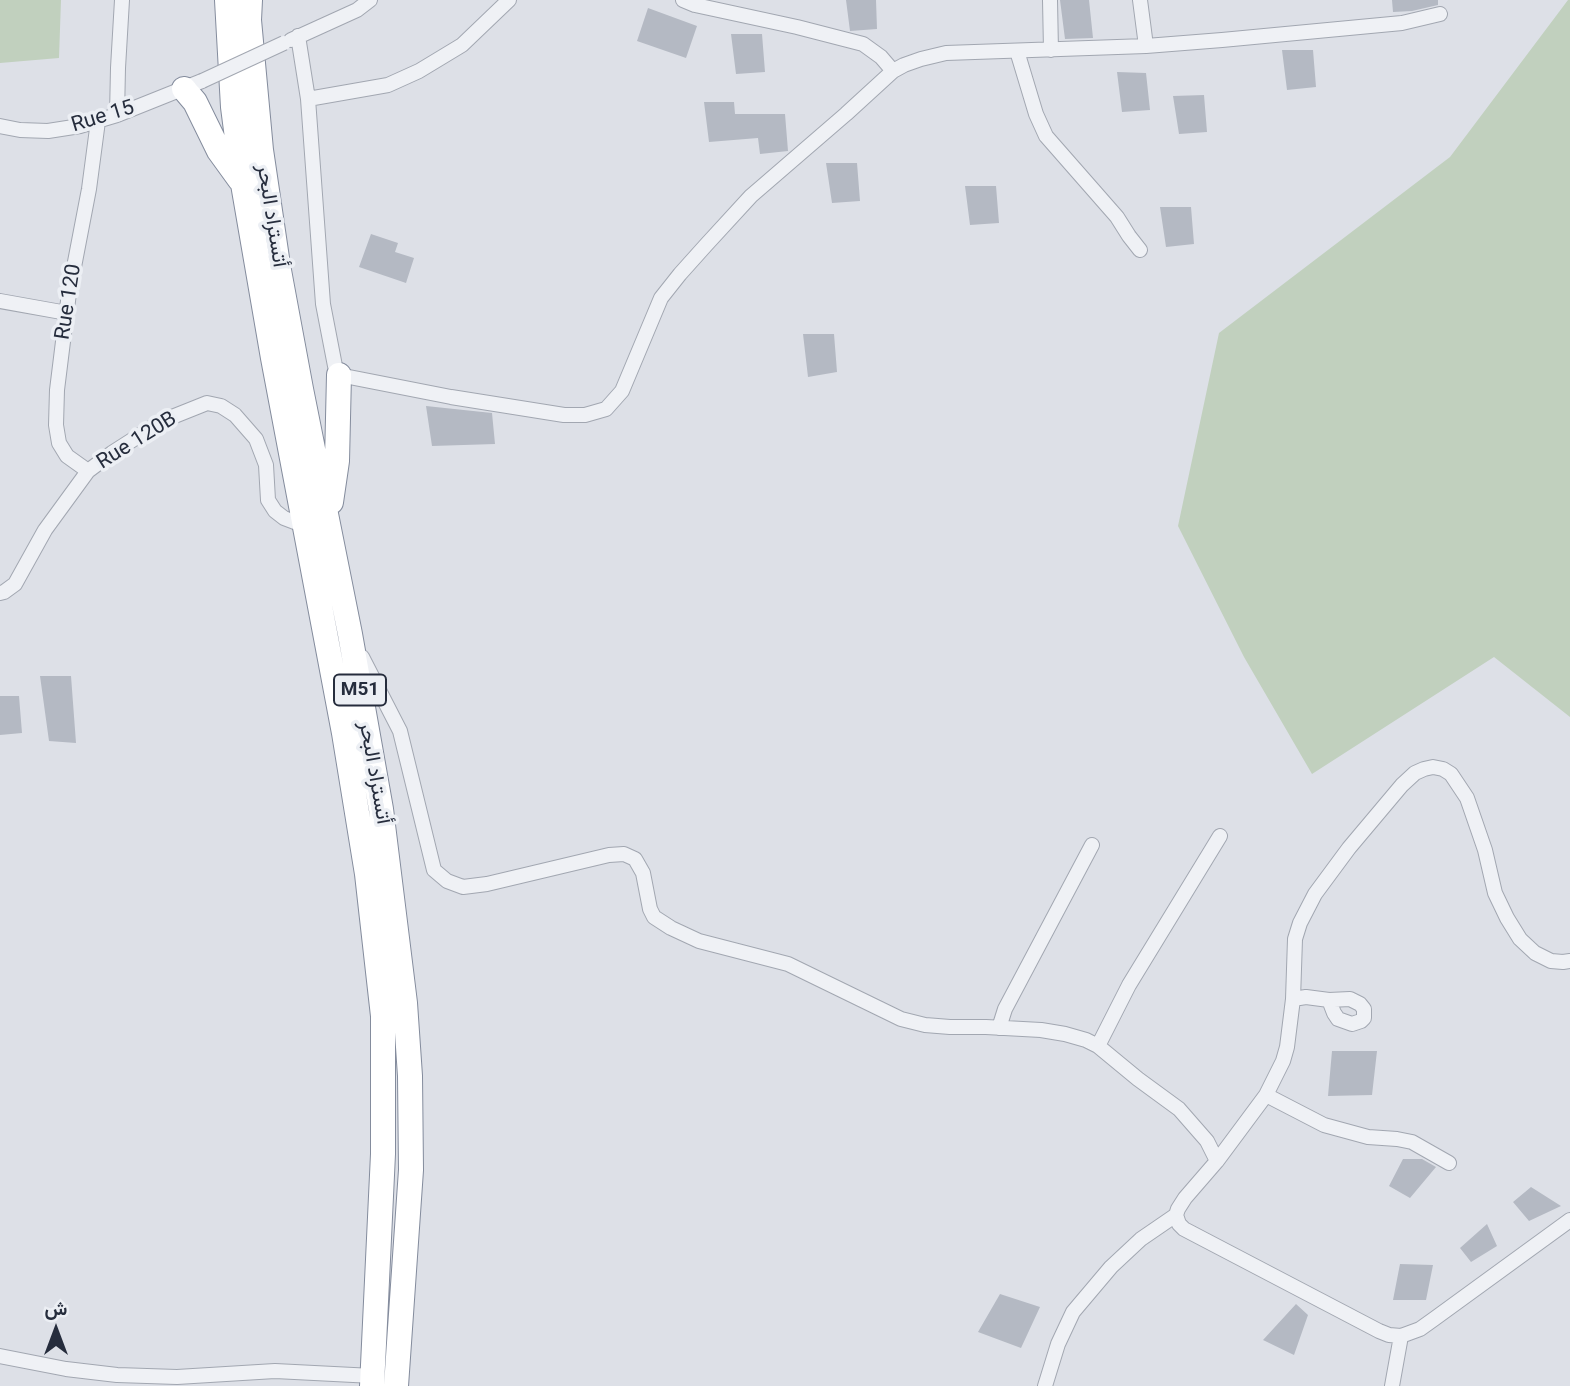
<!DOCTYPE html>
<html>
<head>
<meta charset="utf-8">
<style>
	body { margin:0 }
	#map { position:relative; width:1570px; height:1386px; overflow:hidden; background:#dde0e7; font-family:Roboto,Vazirmatn,sans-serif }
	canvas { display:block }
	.north { position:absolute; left:21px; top:1295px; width:70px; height:70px; -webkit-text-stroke:5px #eceff4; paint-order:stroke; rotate:0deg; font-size:19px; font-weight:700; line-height:28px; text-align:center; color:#262d3d }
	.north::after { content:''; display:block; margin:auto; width:24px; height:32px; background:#262d3d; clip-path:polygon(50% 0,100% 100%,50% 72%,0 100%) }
</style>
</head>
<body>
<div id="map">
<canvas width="1570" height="1386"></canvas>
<div class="north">ش</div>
</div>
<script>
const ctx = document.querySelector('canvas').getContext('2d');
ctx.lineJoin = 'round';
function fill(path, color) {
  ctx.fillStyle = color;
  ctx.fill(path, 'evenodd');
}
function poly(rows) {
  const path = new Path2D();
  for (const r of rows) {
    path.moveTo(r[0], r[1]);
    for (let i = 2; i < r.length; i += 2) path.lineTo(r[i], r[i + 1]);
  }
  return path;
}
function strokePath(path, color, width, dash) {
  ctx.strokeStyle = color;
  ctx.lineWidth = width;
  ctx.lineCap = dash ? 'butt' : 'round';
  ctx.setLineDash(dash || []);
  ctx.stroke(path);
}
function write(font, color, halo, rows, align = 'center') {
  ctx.font = font + ' Roboto,Vazirmatn,sans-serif';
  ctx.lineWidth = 7;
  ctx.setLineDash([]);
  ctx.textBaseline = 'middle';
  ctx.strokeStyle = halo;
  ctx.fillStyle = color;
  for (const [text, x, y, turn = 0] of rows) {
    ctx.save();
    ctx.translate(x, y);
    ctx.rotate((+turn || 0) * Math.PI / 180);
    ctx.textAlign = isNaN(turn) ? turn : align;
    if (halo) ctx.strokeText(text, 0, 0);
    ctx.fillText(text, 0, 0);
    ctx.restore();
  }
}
const green = poly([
	[0,0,61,0,59,58,0,63],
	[1568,0,1570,0,1570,717,1494,657,1312,774,1244,657,1178,526,1219,333,1450,157]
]);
const building = poly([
	[846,0,876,0,877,29,850,31],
	[1060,0,1089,0,1093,38,1065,39],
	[1392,0,1438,0,1438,5,1412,11,1393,12],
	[648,8,697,26,686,58,637,41],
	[731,34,762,34,765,72,736,74],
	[1282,50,1313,50,1316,87,1287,90],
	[1117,72,1146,73,1150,110,1122,112],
	[1204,95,1207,132,1179,134,1173,96],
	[704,102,734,102,735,114,785,114,788,151,760,154,758,138,709,142],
	[826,163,857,163,860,201,832,203],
	[965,186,996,186,999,223,970,225],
	[1160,207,1191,207,1194,244,1166,247],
	[371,234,398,243,395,252,414,258,406,283,359,267],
	[803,334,834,334,837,372,808,377],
	[426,406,492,413,495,444,432,446],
	[40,676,71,676,76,743,49,741],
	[0,696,19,696,22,733,0,735],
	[1332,1051,1377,1051,1372,1095,1328,1096],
	[1403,1159,1422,1159,1436,1167,1410,1198,1389,1186],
	[1531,1187,1561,1206,1529,1221,1513,1202],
	[1487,1224,1497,1246,1471,1262,1460,1248],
	[1400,1264,1433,1265,1426,1300,1393,1300],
	[1000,1294,1040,1307,1021,1348,978,1332],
	[1296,1304,1308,1315,1294,1355,1263,1340]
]);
const street = poly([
	[683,0,695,5,797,27,863,44,881,57,893,71],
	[1050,0,1051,50],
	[1140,0,1146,46],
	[298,36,308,99,323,304,335,366,339,375,451,397,564,415,585,415,606,409,622,391,661,298,680,274,706,245,751,196,846,114,893,71,904,65,921,59,946,53,1146,46,1222,40,1402,23,1440,14],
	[291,40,357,10,370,0],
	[1017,51,1036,114,1046,136,1117,217,1129,236,1140,250],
	[308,99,388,85,419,71,462,45,509,0],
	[117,115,118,68,122,0],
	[0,126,20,130,48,131,80,126,117,115,202,81],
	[0,301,67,313],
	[88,471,67,456,59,443,56,425,57,390,69,293,89,189,98,121],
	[0,593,4,592,15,584,45,530,88,471,112,453,162,421,207,403,221,406,235,415,256,439,266,465,268,500,275,511,284,518,305,526],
	[362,657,400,731,434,870,447,881,463,887,487,884,609,855,624,854,635,859,643,873,650,909,654,917,671,928,699,941,788,964,901,1019,925,1025,950,1027,986,1027,1041,1030,1065,1034,1086,1040,1098,1046,1138,1079,1179,1109,1207,1141,1217,1161],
	[1293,999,1306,997,1329,1000,1350,999,1360,1004,1364,1009,1364,1018,1361,1021,1352,1024,1338,1019,1334,1013,1329,1000],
	[999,1028,1005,1009,1092,845],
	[1098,1046,1129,985,1220,836],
	[1266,1095,1324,1125,1368,1137,1397,1139,1412,1142,1449,1163],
	[1176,1215,1179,1224,1184,1229,1379,1331,1389,1335,1401,1336,1420,1329,1434,1319,1570,1220],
	[0,1356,66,1369,117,1375,177,1377,275,1371,373,1376],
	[1045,1386,1058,1344,1073,1312,1111,1267,1141,1239,1176,1215,1178,1209,1185,1198,1217,1161,1266,1095,1283,1061,1287,1047,1293,999,1295,939,1300,923,1315,894,1349,848,1402,785,1415,773,1424,769,1433,767,1443,769,1451,774,1467,798,1485,850,1495,893,1507,918,1520,939,1535,953,1551,961,1563,962,1570,961],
	[1392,1386,1401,1336]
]);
const highway = poly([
	[227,0,233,107,243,184,273,358,344,733,367,874,383,1016,383,1154,372,1386],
	[250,0,249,20,261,150,278,265,301,389,350,634,381,809,405,1003,410,1076,411,1170,396,1386],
	[184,89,195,102,219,151,240,180],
	[331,502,337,461,339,375]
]);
const streetBridge = poly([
	[202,81,284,43]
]);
const shields = [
	[360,690,52]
];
const shieldNames = [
	["M51",360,690]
];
const streetNames = [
	["Rue 15",103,117,-17],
	["أتستراد البحر",271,216,81],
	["Rue 120",69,302,-81],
	["Rue 120B",137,441,-32],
	["أتستراد البحر",374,773,80]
];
fill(green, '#c1d0be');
fill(building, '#b4b9c3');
strokePath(street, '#a2a7b1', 16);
strokePath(highway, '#848c9d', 26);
strokePath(street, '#eff1f5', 14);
strokePath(highway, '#fff', 24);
strokePath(streetBridge, '#a2a7b1', 16, []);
strokePath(streetBridge, '#eff1f5', 14);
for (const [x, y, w] of shields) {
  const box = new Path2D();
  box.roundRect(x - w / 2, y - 15.5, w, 31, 5);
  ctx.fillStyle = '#eceff4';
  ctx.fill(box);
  strokePath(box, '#262d3d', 2);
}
write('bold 19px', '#262d3d', null, shieldNames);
write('21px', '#262d3d', '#eceff4', streetNames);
</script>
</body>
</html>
